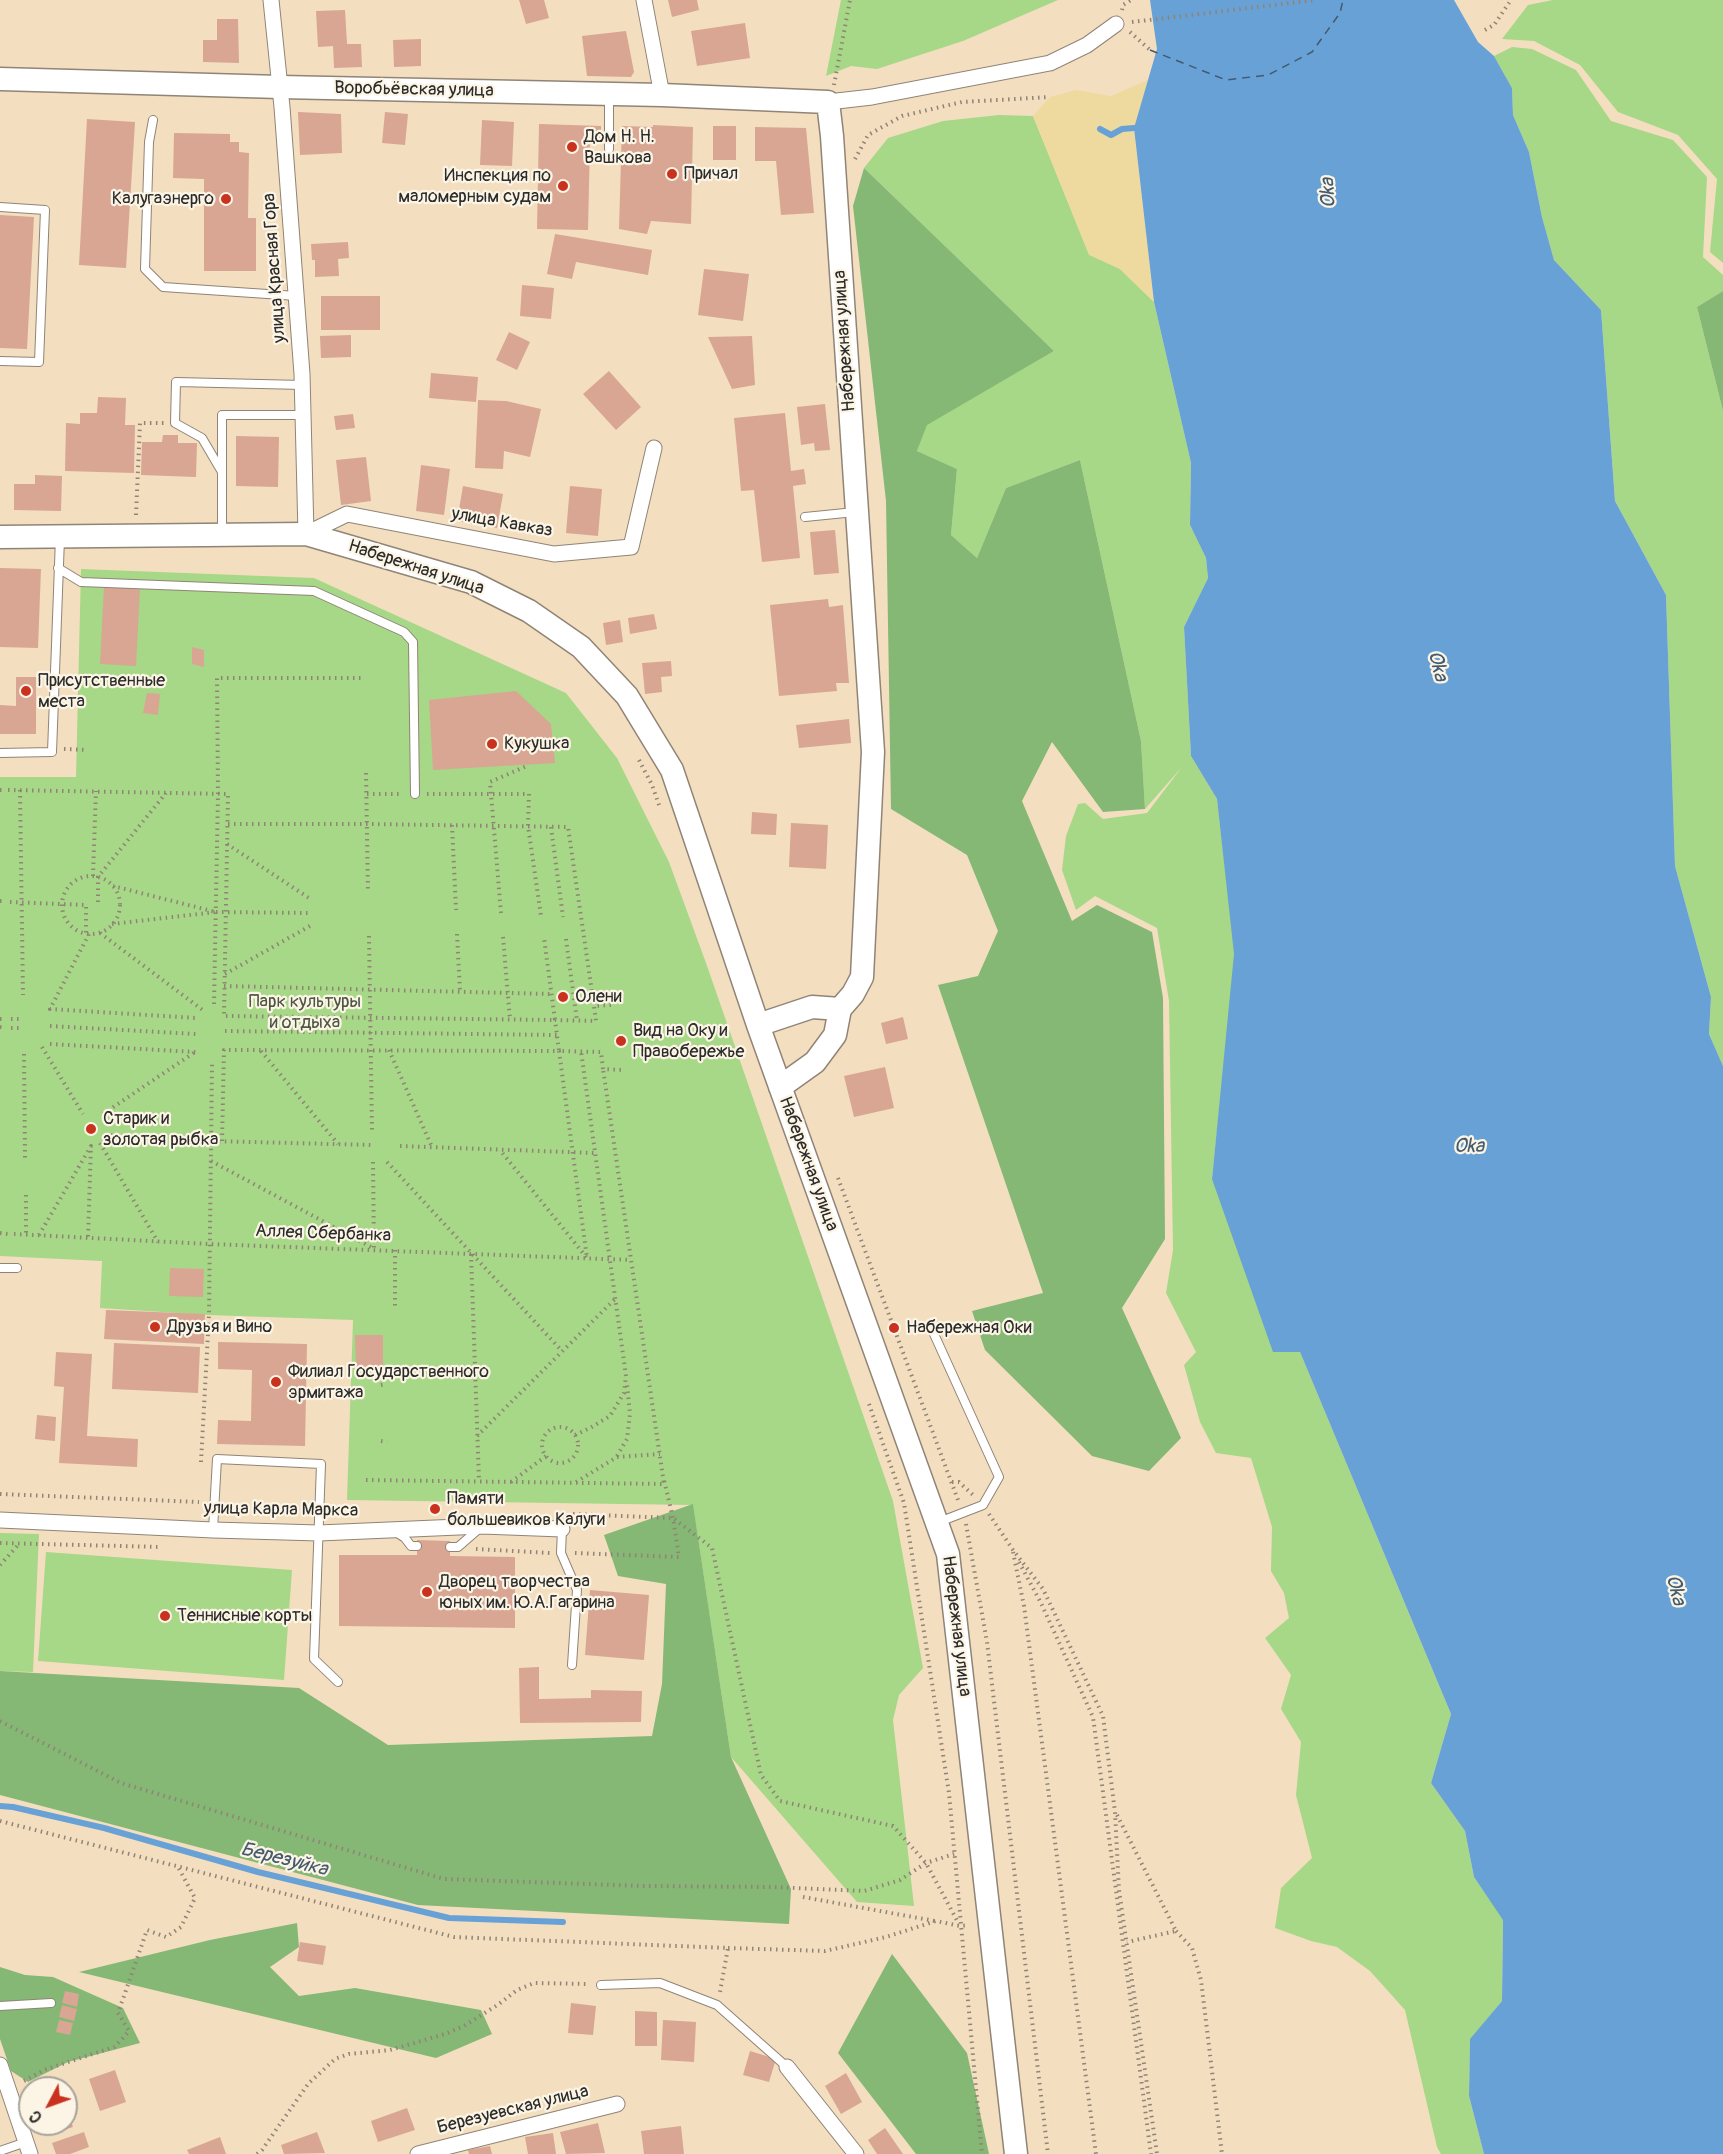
<!DOCTYPE html>
<html>
<head>
<meta charset="utf-8">
<style>
	body { margin:0 }
	#map { position:relative; width:1723px; height:2154px; overflow:hidden; background:#f4dec0; font-family:Pangolin,sans-serif }
	canvas { display:block }
	.north { position:absolute; left:18px; top:2076px; width:60px; height:60px; box-sizing:border-box; background:#fcf5e5; border:2px solid #a8a49b; border-radius:50%; rotate:229deg; font-size:16px; font-weight:700; line-height:24px; text-align:center; color:#2b2b2b }
	.north::after { content:''; display:block; margin:auto; width:21px; height:27px; background:#c8321e; clip-path:polygon(50% 0,100% 100%,50% 72%,0 100%) }
</style>
</head>
<body>
<div id="map">
<canvas width="1723" height="2154"></canvas>
<div class="north">С</div>
</div>
<script>
const ctx = document.querySelector('canvas').getContext('2d');
ctx.lineJoin = 'round';
function fill(path, color) {
  ctx.fillStyle = color;
  ctx.fill(path, 'evenodd');
}
function poly(rows) {
  const path = new Path2D();
  for (const r of rows) {
    if (r.length === 3) {
      path.moveTo(r[0] + r[2], r[1]);
      path.arc(r[0], r[1], r[2], 0, 2 * Math.PI);
      continue;
    }
    path.moveTo(r[0], r[1]);
    for (let i = 2; i < r.length; i += 2) path.lineTo(r[i], r[i + 1]);
  }
  return path;
}
function strokePath(path, color, width, dash) {
  ctx.strokeStyle = color;
  ctx.lineWidth = width;
  ctx.lineCap = dash ? 'butt' : 'round';
  ctx.setLineDash(dash || []);
  ctx.stroke(path);
}
function write(font, color, halo, rows, align = 'center') {
  ctx.font = font + ' Pangolin,sans-serif';
  ctx.lineWidth = 4.5;
  ctx.setLineDash([]);
  ctx.textBaseline = 'middle';
  ctx.strokeStyle = halo;
  ctx.fillStyle = color;
  for (const [text, x, y, turn = 0] of rows) {
    ctx.save();
    ctx.translate(x, y);
    ctx.rotate((+turn || 0) * Math.PI / 180);
    ctx.textAlign = isNaN(turn) ? turn : align;
    if (halo) ctx.strokeText(text, 0, 0);
    ctx.fillText(text, 0, 0);
    ctx.restore();
  }
}
const green = poly([
	[841,0,1058,0,963,41,929,52,877,69,851,66,826,76],
	[1553,0,1723,0,1723,263,1710,252,1717,179,1678,135,1618,112,1580,65,1534,41,1502,39,1528,5],
	[1512,47,1532,49,1576,70,1611,121,1673,140,1707,177,1703,257,1723,275,1723,291,1697,307,1723,411,1723,1066,1709,1034,1711,997,1675,866,1666,595,1615,501,1601,310,1554,260,1542,217,1529,152,1513,115,1512,88,1494,56],
	[999,115,1033,116,1089,254,1120,269,1154,302,1191,463,1190,525,1206,558,1208,578,1184,627,1191,756,1217,799,1235,954,1212,1179,1300,1352,1451,1714,1431,1783,1465,1831,1474,1877,1503,1919,1502,2001,1470,2040,1469,2096,1484,2154,1441,2154,1437,2147,1405,2010,1370,1971,1337,1947,1311,1941,1275,1928,1281,1888,1312,1858,1296,1795,1301,1742,1281,1709,1291,1675,1265,1638,1289,1618,1284,1593,1271,1571,1272,1527,1251,1458,1216,1453,1200,1422,1184,1365,1196,1352,1166,1293,1173,1250,1169,1001,1157,928,1095,896,1076,910,1062,870,1066,836,1078,804,1085,803,1103,819,1147,813,1182,767,1145,809,1141,741,1080,460,1006,488,977,558,951,535,957,469,917,451,927,424,1054,351,864,168,888,138,943,121],
	[81,569,314,578,566,693,617,758,669,862,706,963,893,1501,923,1668,899,1695,893,1720,914,1906,857,1902,731,1757,693,1505,347,1500,353,1320,209,1315,100,1308,102,1261,0,1256,0,777,76,777],
	[0,1533,39,1534,33,1672,0,1671],
	[46,1552,292,1570,284,1680,38,1661]
]);
const forest = poly([
	[864,168,1054,351,927,425,917,451,957,469,951,535,977,558,1006,488,1080,460,1141,741,1145,809,1103,812,1052,742,1022,801,1072,921,1097,905,1152,932,1163,998,1165,1239,1122,1308,1181,1438,1149,1471,1092,1456,985,1350,972,1311,1043,1293,938,985,978,976,998,931,967,855,891,809,886,501,853,206],
	[1723,291,1723,411,1697,307],
	[693,1504,731,1757,791,1889,789,1924,418,1905,0,1795,0,1671,299,1688,388,1745,652,1736,662,1684,666,1584,618,1576,604,1535],
	[297,1923,299,1947,270,1967,299,1996,355,1988,481,2010,492,2034,436,2058,79,1972,210,1940],
	[892,1954,967,2053,989,2154,916,2154,838,2053],
	[0,1967,25,1975,53,1977,123,2008,140,2043,68,2062,28,2082,11,2071,0,2039]
]);
const sand = poly([
	[1148,80,1134,128,1154,302,1120,269,1089,255,1033,116,1050,97,1076,90,1111,96]
]);
const water = poly([
	[1150,0,1454,0,1478,42,1494,56,1512,88,1513,115,1529,152,1542,217,1554,260,1601,310,1615,501,1666,595,1675,866,1711,997,1709,1034,1723,1066,1723,2154,1484,2154,1469,2096,1470,2039,1502,2001,1503,1920,1474,1877,1465,1831,1431,1783,1451,1714,1300,1352,1273,1352,1212,1179,1234,954,1217,799,1191,756,1184,627,1208,578,1206,558,1190,525,1191,463,1154,302,1134,128,1157,49]
]);
const stream = poly([
	[1100,129,1111,135,1122,129,1134,128],
	[0,1806,13,1807,104,1828,258,1872,449,1918,563,1922]
]);
const ferry = poly([
	[1150,50,1226,80,1268,75,1312,52,1340,13,1343,0]
]);
const building = poly([
	[519,0,544,0,549,18,526,24],
	[668,0,697,0,699,10,672,17],
	[345,10,347,44,361,44,362,67,334,68,333,46,318,47,316,11],
	[217,19,238,19,239,63,203,62,203,40,217,40],
	[745,23,750,58,697,66,691,31],
	[626,31,634,72,631,77,587,76,582,36],
	[421,39,421,66,394,67,393,40],
	[298,112,341,114,342,153,300,155],
	[385,112,408,114,405,145,382,143],
	[87,119,135,122,126,268,79,265],
	[482,120,514,122,512,166,480,165],
	[539,124,601,126,601,142,590,142,588,230,537,229],
	[653,125,693,127,691,224,651,221,647,234,619,229,622,126,653,127],
	[713,126,736,126,736,160,713,160],
	[755,127,806,128,814,213,781,215,776,161,755,161],
	[174,133,230,134,230,142,239,142,239,152,249,153,248,218,256,218,256,271,204,271,204,179,173,178],
	[0,215,34,217,27,349,0,348],
	[555,234,652,250,648,275,576,262,572,279,547,274],
	[348,242,349,258,338,259,339,276,315,277,315,260,312,260,311,244],
	[704,269,749,274,743,321,698,315],
	[522,285,554,288,551,319,520,316],
	[321,296,380,296,380,330,321,330],
	[509,332,530,342,517,370,496,360],
	[351,335,351,357,321,358,320,336],
	[752,336,755,385,732,389,708,337],
	[609,371,641,407,616,430,583,394],
	[431,373,478,377,476,402,429,398],
	[98,397,126,398,125,425,135,425,134,473,65,471,66,423,80,424,80,413,97,413],
	[478,400,506,401,541,409,530,457,504,451,503,469,475,468],
	[825,404,830,450,815,451,814,443,801,445,797,407],
	[785,413,791,471,804,469,806,484,793,486,800,558,762,562,754,490,741,491,734,418],
	[353,414,355,428,336,430,334,416],
	[163,435,178,435,178,443,197,443,196,477,141,475,142,442,162,442],
	[236,436,279,437,278,487,236,486],
	[366,457,371,501,341,505,336,460],
	[421,465,450,469,444,515,416,511],
	[35,475,62,476,61,511,14,510,14,484,35,484],
	[463,486,503,494,497,528,457,521],
	[570,486,602,489,598,536,566,533],
	[835,530,839,573,814,575,810,532],
	[0,568,41,569,38,648,0,647],
	[104,586,140,588,136,666,100,664],
	[828,599,829,607,843,605,849,683,836,683,837,691,779,696,770,605],
	[654,614,657,629,630,634,628,618],
	[620,620,623,642,606,645,603,623],
	[192,647,204,650,204,667,192,664],
	[671,661,672,676,661,677,662,692,645,694,642,663],
	[16,677,36,677,36,734,0,734,0,705,16,706],
	[516,691,551,724,555,763,433,770,429,700],
	[147,693,160,694,158,715,143,713],
	[849,719,851,743,799,748,796,725],
	[752,812,777,814,776,835,751,834],
	[791,823,828,825,826,869,789,867],
	[903,1017,908,1039,886,1044,881,1023],
	[885,1067,894,1108,854,1117,844,1076],
	[170,1268,204,1269,203,1297,169,1296],
	[106,1310,205,1314,204,1344,104,1339],
	[355,1335,383,1335,383,1368,356,1368],
	[218,1342,307,1344,305,1446,217,1444,218,1420,251,1421,252,1370,218,1369],
	[114,1343,200,1347,198,1393,112,1389],
	[56,1352,92,1354,87,1436,138,1439,137,1467,59,1463,64,1387,54,1386],
	[37,1415,56,1417,55,1441,35,1439],
	[417,1540,450,1541,450,1556,515,1557,515,1628,339,1626,339,1555,417,1555],
	[590,1590,649,1595,644,1660,585,1655],
	[539,1667,539,1699,591,1698,591,1690,642,1691,641,1722,520,1723,519,1668],
	[300,1942,326,1946,323,1965,297,1961],
	[65,1991,79,1994,77,2007,62,2003],
	[571,2003,596,2006,593,2035,568,2033],
	[62,2005,77,2009,74,2021,59,2017],
	[635,2011,657,2012,657,2046,635,2046],
	[59,2020,73,2023,70,2035,56,2032],
	[663,2020,696,2022,694,2062,661,2060],
	[750,2051,776,2059,769,2082,743,2075],
	[115,2070,126,2102,100,2111,89,2079],
	[846,2073,862,2102,841,2114,825,2086],
	[66,2096,74,2117,70,2119,73,2127,52,2134,49,2124,66,2124],
	[407,2108,415,2130,378,2142,371,2121],
	[598,2123,605,2153,566,2154,560,2132],
	[681,2126,684,2154,644,2154,641,2131],
	[885,2128,903,2154,877,2154,868,2140],
	[84,2132,89,2147,70,2154,56,2154,52,2143],
	[317,2132,325,2153,284,2154,281,2145],
	[553,2133,556,2154,528,2154,525,2137],
	[220,2137,226,2154,189,2154,187,2150],
	[490,2146,492,2154,469,2154,468,2150]
]);
const path = poly([
	[1122,10,1123,5,1131,0],
	[1132,22,1316,0],
	[1485,30,1494,25,1511,0],
	[1130,32,1150,50],
	[834,85,850,0],
	[855,159,868,135,902,116,962,102,1050,97],
	[136,515,140,423,164,423],
	[64,749,88,750],
	[639,760,652,785,659,805],
	[366,773,368,893],
	[0,790,2,790],
	[8,790,228,794,224,1016,555,1020,544,938],
	[20,790,23,995],
	[367,794,402,794],
	[427,794,529,794,528,826,541,916],
	[228,824,367,824,568,827,594,1006],
	[452,825,456,910],
	[551,827,563,917],
	[227,844,312,900],
	[93,876,96,791],
	[91,905,29],
	[0,901,3,901],
	[10,902,86,905,86,933],
	[98,902,98,877,166,793],
	[216,912,308,913],
	[501,913,490,782,529,765],
	[112,924,216,912,113,886],
	[100,933,204,1011],
	[89,934,50,1009,196,1018],
	[457,934,460,991],
	[369,936,372,1131],
	[503,937,510,1020],
	[566,939,577,1021],
	[225,974,310,926],
	[224,986,551,994],
	[214,1004,218,794,217,678,362,678],
	[611,1005,594,1006,596,1021,555,1020,559,1051,601,1052,603,1069,622,1070],
	[0,1019,5,1019],
	[11,1019,23,1019],
	[50,1026,196,1034],
	[0,1027,5,1028],
	[11,1028,23,1028],
	[225,1031,557,1035],
	[50,1044,196,1052],
	[42,1047,83,1114],
	[389,1050,432,1147],
	[261,1051,338,1144],
	[24,1054,25,1158],
	[103,1114,195,1052],
	[105,1135,211,1141,372,1145],
	[222,1141,224,1050,559,1051,587,1258,500,1150],
	[100,1143,158,1242],
	[400,1146,595,1153],
	[211,1161,371,1247],
	[373,1162,374,1249],
	[387,1162,562,1351],
	[838,1178,958,1500],
	[26,1195,26,1235],
	[0,1233,8,1234],
	[14,1234,209,1244,631,1260],
	[39,1235,91,1146,88,1238],
	[395,1250,395,1310],
	[471,1254,479,1481],
	[381,1385,386,1384],
	[869,1404,904,1503,949,1793,982,2154],
	[560,1445,18],
	[575,1435,590,1428,610,1416,624,1393,626,1376,581,1051],
	[477,1436,616,1298],
	[381,1441,387,1442],
	[617,1456,627,1439,630,1414,627,1385],
	[201,1462,209,1315,212,1063],
	[366,1480,664,1484,603,1069],
	[511,1482,546,1456],
	[576,1482,617,1457,660,1454],
	[952,1482,959,1482,973,1495],
	[0,1494,199,1502],
	[573,1514,673,1518,712,1548,761,1775,780,1801,893,1826,926,1863,959,1924],
	[989,1514,1013,1550,1043,1589,1103,1716,1115,1812,1119,1890,1157,2154],
	[966,1524,987,1642,1048,2154],
	[0,1543,161,1547],
	[476,1549,550,1553],
	[1013,1552,1024,1606,1096,2154],
	[575,1553,679,1557,673,1518,664,1480],
	[1019,1562,1041,1603,1093,1717,1151,2154],
	[0,1565,20,1543],
	[0,1721,121,1783,444,1879,644,1886,773,1887,864,1891,900,1880,926,1863,954,1854],
	[1117,1815,1176,1931,1127,1942],
	[0,1821,454,1937,728,1948,720,1992],
	[803,1897,935,1921],
	[1176,1931,1192,1948,1201,1980,1222,2154],
	[728,1948,825,1951,886,1937,936,1921,960,1926,969,1925],
	[24,2081,44,2070,114,2047,123,2038,129,2031,118,2013,147,1930,166,1937,181,1927,195,1898,178,1867],
	[257,2154,262,2150,308,2084,335,2059,349,2054,390,2050,445,2034,464,2026,499,2004,517,1990,534,1983,588,1984]
]);
const lane = poly([
	[609,95,609,149],
	[153,120,149,142,145,269,163,287,297,296],
	[0,207,45,210,39,362,0,361],
	[222,471,222,415,303,415],
	[805,517,855,512],
	[222,533,222,472,202,438,175,423,176,382,303,385],
	[58,568,81,582,314,591,404,632,413,642,415,794],
	[0,753,52,752,60,538],
	[0,1268,17,1268],
	[934,1334,999,1477,983,1505,939,1522],
	[562,1529,561,1553,577,1590,572,1665],
	[213,1530,217,1459,321,1464,314,1659,338,1682],
	[394,1531,405,1538,411,1546,417,1546],
	[450,1547,458,1547,481,1527],
	[601,1985,660,1983,717,2005,787,2067],
	[0,2006,51,2003],
	[0,2151,26,2142]
]);
const street = poly([
	[271,0,282,107,302,374,306,534,347,514,554,554,631,547,654,448],
	[644,0,662,95],
	[828,102,872,97,1050,63,1087,45,1116,24],
	[0,1520,213,1530,319,1533,482,1526,562,1529],
	[0,2065,30,2154],
	[787,2067,856,2154],
	[418,2154,617,2104]
]);
const secondary = poly([
	[0,79,280,87,662,95,828,102,832,136,873,752,862,977,853,994,840,1009,835,1035,815,1062,780,1087],
	[0,537,306,534,471,582,529,611,581,647,627,696,672,770,758,1025,948,1554,1016,2154],
	[758,1025,812,1007,840,1009]
]);
const markers = [
	[572,147,6,"#c8321e"],
	[672,174,6,"#c8321e"],
	[563,186,6,"#c8321e"],
	[226,199,6,"#c8321e"],
	[26,691,6,"#c8321e"],
	[492,744,6,"#c8321e"],
	[563,997,6,"#c8321e"],
	[621,1041,6,"#c8321e"],
	[91,1129,6,"#c8321e"],
	[155,1327,6,"#c8321e"],
	[894,1328,6,"#c8321e"],
	[276,1382,6,"#c8321e"],
	[435,1509,6,"#c8321e"],
	[427,1592,6,"#c8321e"],
	[165,1616,6,"#c8321e"]
];
const streetNames = [
	["Воробьёвская улица",414,90,1],
	["улица Красная Гора",275,268,-94],
	["Набережная улица",845,341,-94],
	["улица Кавказ",502,523,10],
	["Набережная улица",416,568,18],
	["Набережная улица",808,1164,70],
	["Аллея Сбербанка",323,1234,2],
	["улица Карла Маркса",281,1510,1],
	["Набережная улица",956,1626,83],
	["Березуевская улица",513,2110,-14]
];
const poiNames = [
	["Дом Н. Н.",584,137],
	["Вашкова",584,158],
	["Причал",684,174],
	["Инспекция по",551,176,"right"],
	["маломерным судам",551,197,"right"],
	["Калугаэнерго",214,199,"right"],
	["Присутственные",38,681],
	["места",38,702],
	["Кукушка",504,744],
	["Олени",575,997],
	["Вид на Оку и",633,1031],
	["Правобережье",633,1052],
	["Старик и",103,1119],
	["золотая рыбка",103,1140],
	["Друзья и Вино",167,1327],
	["Набережная Оки",906,1328],
	["Филиал Государственного",288,1372],
	["эрмитажа",288,1393],
	["Памяти",447,1499],
	["большевиков Калуги",447,1520],
	["Дворец творчества",439,1582],
	["юных им. Ю.А.Гагарина",439,1603],
	["Теннисные корты",177,1616]
];
const parkNames = [
	["Парк культуры",305,1002],
	["и отдыха",305,1023]
];
const waterNames = [
	["Oka",1329,193,-93],
	["Oka",1437,666,76],
	["Oka",1469,1147],
	["Oka",1675,1590,76],
	["Березуйка",284,1860,14]
];
fill(green, '#a6d887');
fill(forest, '#84b874');
fill(sand, '#eeda9e');
fill(water, '#67a1d6');
strokePath(stream, '#67a1d6', 6);
strokePath(ferry, '#435a6f', 1.5, [8, 6]);
fill(building, '#d8a693');
strokePath(lane, '#908476', 10);
strokePath(street, '#908476', 17);
strokePath(secondary, '#908476', 25);
strokePath(path, '#908476', 4, [1.5, 4.5]);
strokePath(lane, '#fff', 8);
strokePath(street, '#fff', 15);
strokePath(secondary, '#fff', 22);
for (const [x, y, r, color] of markers) {
  const dot = new Path2D();
  dot.arc(x, y, r, 0, 2 * Math.PI);
  ctx.fillStyle = color;
  ctx.fill(dot);
  strokePath(dot, '#fcf5e5', 2);
}
write('18px', '#2b2b2b', '#fcf5e5', streetNames);
write('18px', '#2b2b2b', '#fcf5e5', poiNames, 'left');
write('18px', '#4a5642', '#fcf5e5', parkNames);
write('italic 20px', '#435a6f', '#fcf5e5', waterNames);
</script>
</body>
</html>
